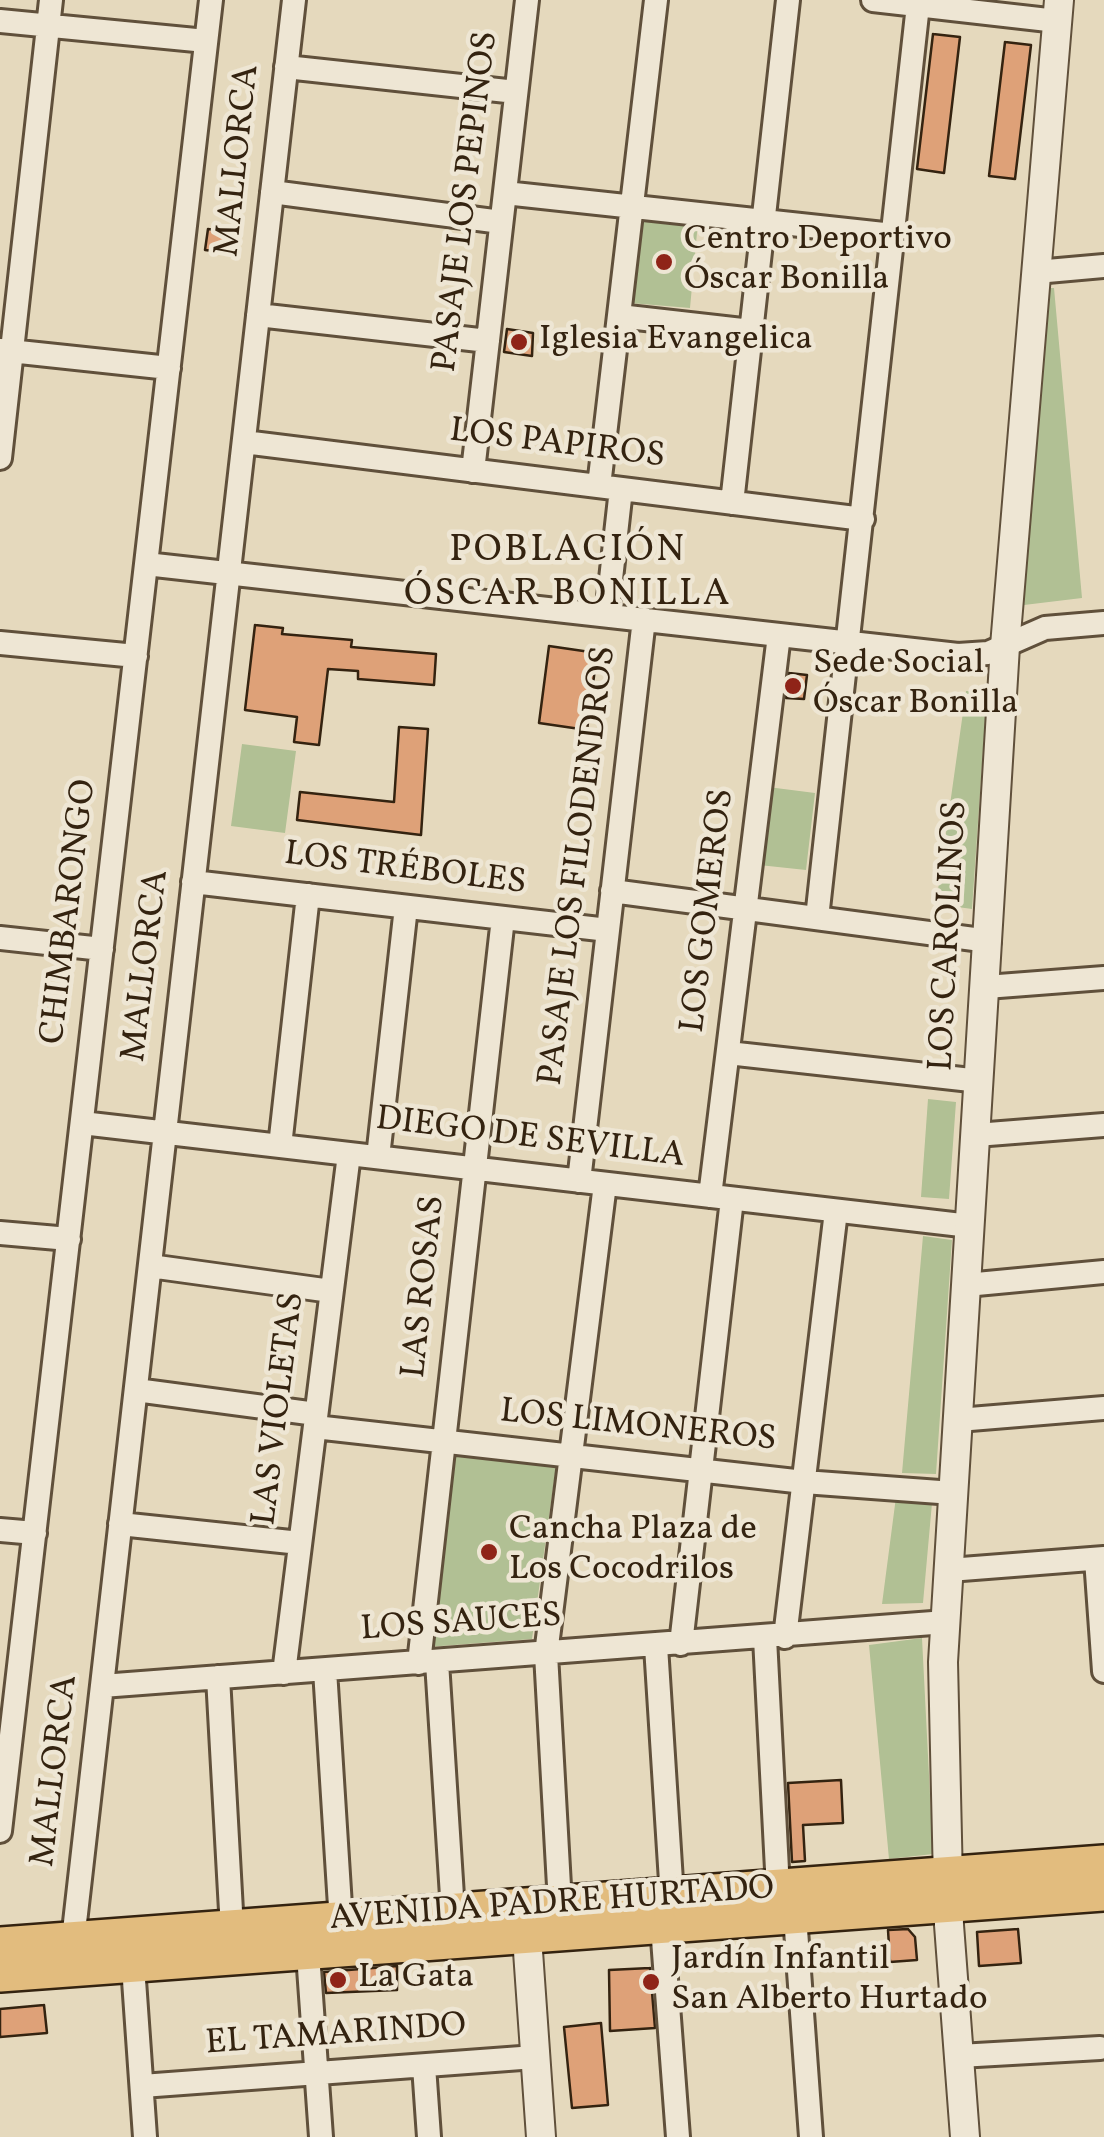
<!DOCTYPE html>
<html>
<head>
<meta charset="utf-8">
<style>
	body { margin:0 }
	canvas { display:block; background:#e5d9bd }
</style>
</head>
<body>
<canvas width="1104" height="2137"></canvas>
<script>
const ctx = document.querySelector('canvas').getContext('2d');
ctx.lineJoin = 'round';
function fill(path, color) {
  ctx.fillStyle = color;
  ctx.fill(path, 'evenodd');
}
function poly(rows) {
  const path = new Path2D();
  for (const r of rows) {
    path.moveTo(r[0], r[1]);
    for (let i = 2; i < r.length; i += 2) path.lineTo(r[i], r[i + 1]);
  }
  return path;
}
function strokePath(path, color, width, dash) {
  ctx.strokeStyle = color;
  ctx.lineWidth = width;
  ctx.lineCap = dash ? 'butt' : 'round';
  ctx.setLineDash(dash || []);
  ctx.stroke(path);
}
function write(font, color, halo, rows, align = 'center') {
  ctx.font = font + ' Vollkorn,serif';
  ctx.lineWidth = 9;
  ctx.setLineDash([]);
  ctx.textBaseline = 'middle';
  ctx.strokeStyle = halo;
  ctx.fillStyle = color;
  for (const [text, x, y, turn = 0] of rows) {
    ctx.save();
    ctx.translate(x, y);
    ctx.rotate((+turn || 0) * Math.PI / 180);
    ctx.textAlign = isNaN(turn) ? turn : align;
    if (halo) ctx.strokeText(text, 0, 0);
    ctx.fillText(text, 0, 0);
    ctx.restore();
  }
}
const green = poly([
	[637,216,698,222,690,308,630,303],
	[1044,288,1054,288,1082,598,1024,605],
	[966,691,987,692,972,909,936,904],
	[242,744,296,751,285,833,231,826],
	[768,787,815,793,806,870,759,865],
	[928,1099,956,1102,949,1199,921,1197],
	[923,1236,952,1240,936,1474,902,1473],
	[444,1453,556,1466,532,1639,428,1647],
	[896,1497,932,1503,923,1603,882,1604],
	[922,1638,933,1854,889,1859,869,1645]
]);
const building = poly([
	[933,34,960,37,944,173,917,169,933,34],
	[1005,42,1031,45,1015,179,989,176,1005,42],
	[208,229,239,234,238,254,205,250,208,229],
	[507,329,533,333,532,356,504,352,507,329],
	[255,625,283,628,282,634,352,640,351,647,436,654,434,685,358,679,358,671,328,669,319,745,294,742,297,717,245,710,255,625],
	[549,646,597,653,587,730,539,723,549,646],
	[789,673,807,675,804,699,786,698,789,673],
	[399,727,428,729,421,835,297,820,300,792,394,802,399,727],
	[841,1780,843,1823,803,1825,805,1861,792,1862,788,1783,841,1780],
	[908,1929,915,1937,917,1960,890,1962,888,1930,908,1929],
	[1018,1929,1021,1963,979,1966,977,1932,1018,1929],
	[397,1966,397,1990,326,1993,324,1972,397,1966],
	[650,1968,655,2028,610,2031,609,1970,650,1968],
	[44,2005,47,2033,0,2037,0,2009,44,2005],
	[601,2023,608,2105,572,2108,564,2027,601,2023]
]);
const minor = poly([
	[873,0,1057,21],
	[0,21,206,41],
	[286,67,516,92],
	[272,192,501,222],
	[505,193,893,235],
	[1036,272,1104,266],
	[258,315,488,341],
	[619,316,751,331],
	[0,350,169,368],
	[244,442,863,519],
	[0,458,51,0],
	[473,471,527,0],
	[599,486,656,0],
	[732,503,788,0],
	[146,564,958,655,988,653,1045,628,1104,623],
	[607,615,621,489],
	[0,643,136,656],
	[193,882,608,930],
	[612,891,989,941],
	[817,918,918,5],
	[0,938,102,949],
	[986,987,1104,978],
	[728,1053,980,1081],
	[82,1123,970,1226],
	[976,1135,1104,1125],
	[280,1146,308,895],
	[378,1157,406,907],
	[579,1181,644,619],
	[710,1196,779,635],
	[0,1233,69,1239],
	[150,1266,331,1291],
	[966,1285,1104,1272],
	[136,1390,316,1414],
	[958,1420,1104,1408],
	[315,1427,804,1482,953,1493],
	[120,1524,300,1543],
	[0,1530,35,1533],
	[1096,1559,1104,1671],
	[949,1570,1104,1558],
	[785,1637,836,1211],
	[765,1638,778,1889],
	[681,1644,732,1199],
	[656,1646,672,1897],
	[437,1662,453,1912],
	[419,1663,503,918],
	[325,1670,341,1922],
	[284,1673,349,1154],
	[218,1677,232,1929],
	[102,1686,946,1622],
	[0,1831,211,0],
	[560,1904,546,1654,605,1184],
	[795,1916,811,2137],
	[662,1926,678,2137],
	[73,1940,294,0],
	[308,1954,321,2137],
	[133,1966,145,2137],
	[959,2056,1100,2048],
	[424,2066,429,2137],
	[142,2086,535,2057]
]);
const tertiary = poly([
	[527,1937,541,2137],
	[965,2137,949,1925,943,1662,1005,646,1059,0]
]);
const primary = poly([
	[0,1945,1104,1863],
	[0,1974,1104,1893]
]);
const markers = [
	[664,262,10,"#8f2418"],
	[519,342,10,"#8f2418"],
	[793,686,10,"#8f2418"],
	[489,1552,10,"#8f2418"],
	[338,1980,10,"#8f2418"],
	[651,1982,10,"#8f2418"]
];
const streetNames = [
	["MALLORCA",240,161,-84],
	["PASAJE LOS PEPINOS",468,202,-83],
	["LOS PAPIROS",557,446,7],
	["PASAJE LOS FILODENDROS",580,866,-83],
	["LOS TRÉBOLES",405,871,7],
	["LOS GOMEROS",710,911,-83],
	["CHIMBARONGO",71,912,-83],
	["LOS CAROLINOS",951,936,-87],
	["MALLORCA",148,966,-83],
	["DIEGO DE SEVILLA",530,1140,7],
	["LAS ROSAS",426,1287,-84],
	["LAS VIOLETAS",281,1409,-83],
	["LOS LIMONEROS",638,1428,6],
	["LOS SAUCES",461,1625,-4],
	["MALLORCA",57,1771,-83],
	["AVENIDA PADRE HURTADO",552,1906,-4],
	["EL TAMARINDO",336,2037,-4]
];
const poiNames = [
	["Centro Deportivo",684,242],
	["Óscar Bonilla",684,282],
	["Iglesia Evangelica",539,342],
	["Sede Social",813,666],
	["Óscar Bonilla",813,706],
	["Cancha Plaza de",509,1532],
	["Los Cocodrilos",509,1572],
	["Jardín Infantil",671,1962],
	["San Alberto Hurtado",671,2002],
	["La Gata",358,1980]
];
const neighbourhoodNames = [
	["POBLACIÓN",568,553],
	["ÓSCAR BONILLA",568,597]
];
fill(green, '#b1c094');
fill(building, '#dea178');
strokePath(building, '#342310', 2.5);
strokePath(minor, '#60503b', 28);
strokePath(tertiary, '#60503b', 32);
strokePath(primary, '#342310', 40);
strokePath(minor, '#eee6d4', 22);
strokePath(tertiary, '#eee6d4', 28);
strokePath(primary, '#e2bc7e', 35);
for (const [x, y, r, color] of markers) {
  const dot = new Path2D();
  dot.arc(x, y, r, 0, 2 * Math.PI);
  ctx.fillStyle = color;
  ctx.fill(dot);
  strokePath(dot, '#eee6d4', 4);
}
write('35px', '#342310', '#eee6d4', streetNames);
write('35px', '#342310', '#eee6d4', poiNames, 'left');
ctx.letterSpacing = '2.5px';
write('38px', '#342310', '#eee6d4', neighbourhoodNames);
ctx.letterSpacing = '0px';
</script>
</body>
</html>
